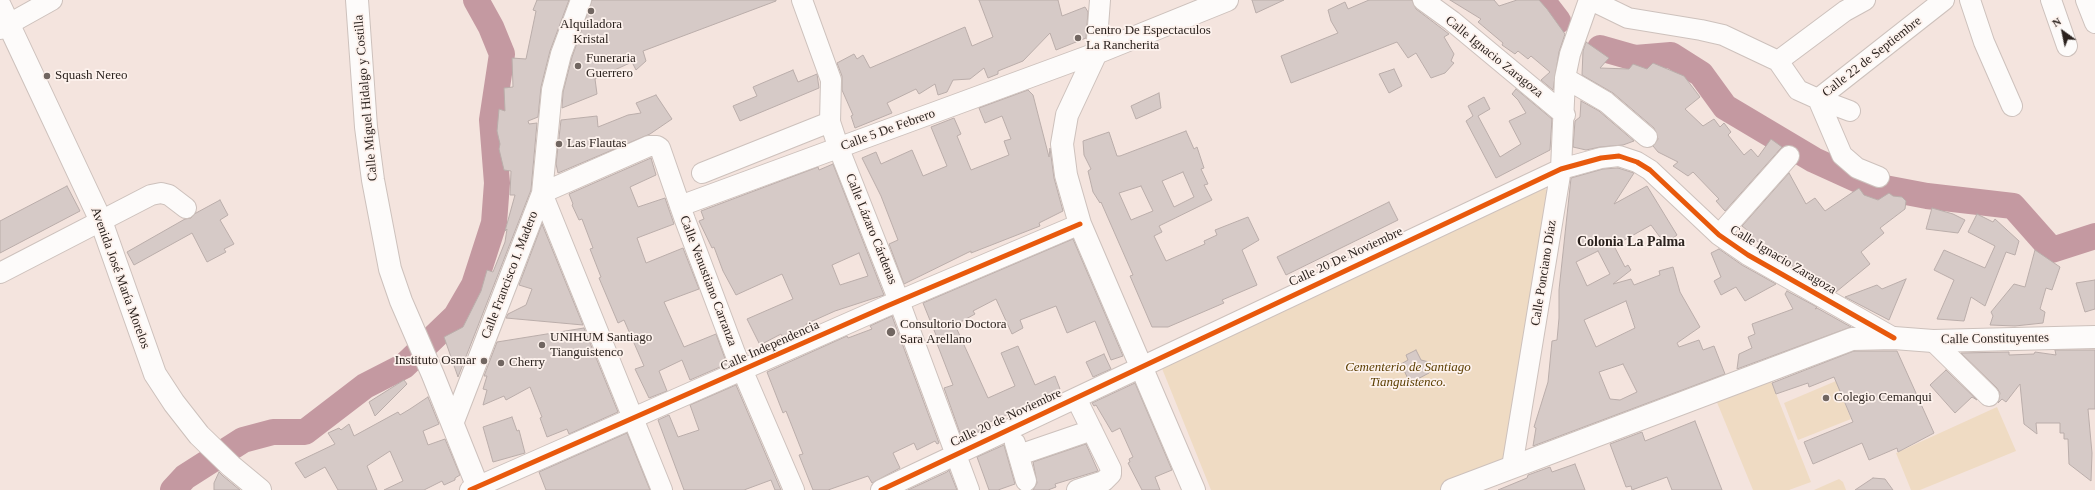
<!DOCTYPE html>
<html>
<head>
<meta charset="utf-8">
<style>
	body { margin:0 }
	#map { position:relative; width:2095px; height:490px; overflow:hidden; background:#f4e4de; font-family:"Times New Roman",serif }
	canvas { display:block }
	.north { position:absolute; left:2043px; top:12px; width:40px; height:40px; -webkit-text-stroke:3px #fdf2ed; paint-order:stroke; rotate:327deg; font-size:11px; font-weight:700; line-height:16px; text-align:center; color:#2b221e }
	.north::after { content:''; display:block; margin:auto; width:14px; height:18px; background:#2b221e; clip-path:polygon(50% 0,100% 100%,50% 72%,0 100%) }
</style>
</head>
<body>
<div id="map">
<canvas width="2095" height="490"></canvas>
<div class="north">N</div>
</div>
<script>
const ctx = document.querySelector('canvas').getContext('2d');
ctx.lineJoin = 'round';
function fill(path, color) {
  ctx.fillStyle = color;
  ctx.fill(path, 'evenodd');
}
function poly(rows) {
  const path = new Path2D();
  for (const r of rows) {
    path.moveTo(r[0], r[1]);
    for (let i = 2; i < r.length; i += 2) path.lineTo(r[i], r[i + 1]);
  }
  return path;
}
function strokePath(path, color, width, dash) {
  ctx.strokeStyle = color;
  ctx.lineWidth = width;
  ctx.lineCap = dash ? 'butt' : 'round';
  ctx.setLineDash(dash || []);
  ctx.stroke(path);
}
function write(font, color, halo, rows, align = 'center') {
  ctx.font = font + ' "Times New Roman",serif';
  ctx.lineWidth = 3.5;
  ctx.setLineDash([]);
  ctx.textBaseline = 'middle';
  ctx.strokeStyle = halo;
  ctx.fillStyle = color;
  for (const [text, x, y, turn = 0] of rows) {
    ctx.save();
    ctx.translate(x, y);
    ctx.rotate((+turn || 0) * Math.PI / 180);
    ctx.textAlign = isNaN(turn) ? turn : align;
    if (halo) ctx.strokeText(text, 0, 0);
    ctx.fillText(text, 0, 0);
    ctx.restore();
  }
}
const green = poly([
	[1540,188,1552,191,1510,463,1459,490,1211,490,1161,366],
	[1771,381,1811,482,1789,490,1753,490,1716,400],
	[1836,381,1851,419,1798,440,1784,403],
	[1997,407,2016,451,1920,490,1911,490,1896,453],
	[1839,479,1843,482,1846,490,1814,490]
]);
const river = poly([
	[1542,0,1558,21],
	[1600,48,1635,58,1671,55,1701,74,1725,107,1814,160,1869,185,1927,196,2013,206,2052,250,2095,236],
	[173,490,185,477,243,440,273,432,305,432,365,386,404,366,456,316,474,285,494,223,497,183,492,120,502,54,491,27,476,0]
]);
const building = poly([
	[537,0,569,0,550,51,541,87,538,117,528,121,529,124,537,123,531,190,458,377,444,337,463,327,481,291,487,270,493,272,505,242,507,229,505,231,515,195,510,195,511,171,504,170,499,149,500,144,497,131,499,109,505,111,504,88,513,87,512,58,526,59,536,11,533,10,537,0],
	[592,0,776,0,776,1,643,51,646,61,636,70,632,62,595,79,597,94,562,108,563,92,572,57,592,0],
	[979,0,1058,0,1062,16,1085,7,1088,12,1086,38,1056,50,1050,33,1023,61,998,71,998,74,988,78,984,68,970,79,953,80,947,92,938,95,935,84,919,94,916,89,887,103,892,113,855,128,851,116,853,115,842,90,842,76,837,63,854,54,857,59,863,55,870,68,965,27,972,46,993,37,979,0],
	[1252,0,1284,0,1256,13,1252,0],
	[1369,0,1412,0,1416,9,1449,34,1444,37,1454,54,1451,61,1454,63,1445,73,1431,78,1416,53,1408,58,1397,42,1291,83,1281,56,1338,33,1331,21,1328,10,1345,2,1348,9,1369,0],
	[1450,0,1494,0,1499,6,1517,0,1539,0,1547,9,1565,34,1559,52,1553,90,1541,80,1550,72,1531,56,1528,59,1518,51,1515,54,1502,45,1503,43,1478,22,1481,19,1450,0],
	[1586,42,1609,58,1600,68,1629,69,1633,64,1647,69,1653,63,1684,76,1700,97,1685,109,1703,126,1714,119,1720,127,1724,123,1731,132,1728,135,1744,155,1751,149,1758,157,1771,139,1782,147,1725,211,1716,201,1719,199,1693,172,1688,176,1673,166,1678,162,1658,152,1653,146,1658,139,1654,128,1613,93,1582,75,1583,51,1586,42],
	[1394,69,1402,86,1389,93,1379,74,1394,69],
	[793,70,798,82,817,74,819,88,740,121,733,106,757,96,753,87,793,70],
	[1516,89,1552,119,1550,150,1496,178,1466,121,1473,116,1468,106,1484,97,1490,109,1478,116,1500,157,1521,144,1509,121,1526,113,1518,100,1512,94,1516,89],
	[1028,90,1033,95,1049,157,1050,148,1054,178,1063,211,1039,223,1040,226,971,253,971,251,904,284,889,244,898,240,881,196,862,158,876,152,881,164,912,150,923,176,947,166,931,127,954,118,961,134,957,136,971,170,1009,155,1004,141,1011,139,1002,116,985,123,979,108,1028,90],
	[1159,93,1161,108,1136,119,1131,106,1159,93],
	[656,95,672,119,650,134,558,173,556,164,561,120,597,116,598,127,628,115,641,113,636,103,656,95],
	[1581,101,1599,111,1634,141,1623,145,1600,147,1586,150,1573,147,1575,121,1580,117,1581,101],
	[1186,131,1194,149,1197,147,1204,168,1201,169,1208,184,1204,185,1212,200,1159,226,1162,232,1154,236,1166,261,1205,244,1204,241,1217,235,1215,230,1248,217,1259,240,1242,250,1257,285,1222,300,1224,303,1168,327,1152,327,1130,276,1133,275,1101,202,1100,203,1093,192,1088,171,1091,169,1084,155,1083,141,1109,132,1117,156,1120,156,1186,131],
	[1183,172,1194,197,1174,207,1162,181,1183,172],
	[1141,186,1153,211,1131,220,1119,193,1141,186],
	[651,158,656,175,630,187,638,207,665,198,674,224,637,238,646,263,683,248,699,289,664,302,684,347,716,334,727,364,690,380,682,360,659,371,667,391,649,398,635,369,644,366,624,320,618,323,599,278,601,277,590,249,593,248,582,219,579,220,572,205,573,204,569,194,651,158],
	[833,164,884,295,835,311,806,324,807,327,783,338,781,334,760,345,747,319,793,299,782,274,736,295,723,271,714,247,712,248,699,221,704,219,701,211,818,167,819,170,833,164],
	[859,253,868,276,840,285,832,265,859,253],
	[1618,168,1634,173,1614,204,1647,186,1677,235,1665,244,1651,225,1614,246,1625,267,1628,265,1631,270,1613,284,1631,279,1634,285,1660,275,1659,271,1673,267,1680,292,1700,327,1677,343,1679,347,1699,340,1703,350,1714,346,1725,374,1533,446,1536,428,1534,427,1548,382,1552,341,1557,340,1559,318,1559,290,1571,178,1603,169,1618,168],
	[1598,251,1610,274,1587,286,1576,262,1598,251],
	[1626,301,1635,328,1596,347,1584,320,1626,301],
	[1623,364,1637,392,1620,400,1610,399,1599,372,1623,364],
	[1789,173,1806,204,1815,198,1825,211,1859,188,1864,195,1878,200,1889,193,1893,196,1902,197,1906,201,1905,209,1880,228,1884,233,1861,252,1870,264,1836,292,1801,272,1750,236,1752,234,1742,226,1789,173],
	[67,186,80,211,0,253,0,221,67,186],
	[220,200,228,215,220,220,234,244,224,249,226,252,207,262,192,233,134,265,127,252,185,219,191,218,196,213,220,200],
	[1389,202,1398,220,1286,275,1277,257,1389,202],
	[1932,208,1953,214,1965,220,1958,233,1926,229,1932,208],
	[1977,214,1993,222,1995,219,2019,241,2015,255,2006,252,1985,306,1971,297,1964,321,1937,319,1954,280,1934,270,1944,250,1985,268,1995,246,1968,232,1977,214],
	[542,224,583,325,506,318,508,314,526,305,532,289,519,285,542,224],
	[1073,239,1123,356,1111,360,1095,321,1067,333,1056,306,1020,320,1023,328,1012,334,996,299,973,311,975,314,955,325,988,398,1015,386,1001,353,1018,346,1035,385,1055,376,1060,389,1031,402,1032,404,985,424,986,428,970,435,968,430,960,433,944,388,953,385,936,341,938,340,923,303,1073,239],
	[1719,249,1742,265,1776,284,1745,301,1736,287,1721,295,1714,281,1721,277,1711,253,1719,249],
	[2035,250,2060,267,2052,290,2046,288,2040,309,2045,312,2043,323,2015,326,1990,325,1993,316,1991,312,2014,284,2025,287,2035,250],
	[1906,279,1889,320,1845,297,1877,285,1882,289,1906,279],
	[2095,280,2095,309,2085,312,2076,283,2095,280],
	[1787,291,1817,307,1815,309,1817,308,1851,327,1737,369,1739,354,1752,348,1748,337,1755,334,1752,324,1793,309,1785,294,1787,291],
	[892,316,939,443,937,444,935,441,917,450,914,443,893,453,900,468,872,483,868,476,828,490,813,490,799,455,803,454,786,411,783,413,767,372,847,336,848,338,872,329,870,326,892,316],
	[584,328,618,412,569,434,567,429,547,437,540,418,542,417,530,387,506,400,504,396,483,405,487,390,483,389,487,376,484,376,497,342,584,328],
	[1416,350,1421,360,1433,363,1429,373,1410,383,1401,364,1408,360,1406,355,1416,350],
	[2055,350,2095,350,2095,409,2088,409,2092,453,2091,481,2069,464,2068,439,2064,439,2064,433,2060,433,2060,423,2036,423,2037,434,2024,424,2020,384,2006,402,2002,399,1998,403,2000,393,1997,388,1961,353,2009,352,2009,355,2034,354,2035,352,2056,355,2055,350],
	[1854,351,1897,351,1934,433,1898,452,1897,448,1869,460,1862,443,1813,464,1804,442,1853,422,1834,377,1809,387,1808,383,1776,394,1772,383,1854,351],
	[1104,354,1111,369,1093,377,1086,362,1104,354],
	[1946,370,1977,400,1972,397,1955,413,1930,385,1946,370],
	[404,380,407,384,375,416,369,402,404,380],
	[1135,383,1172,470,1155,477,1160,490,1142,490,1128,463,1130,462,1129,459,1133,457,1120,428,1112,432,1096,405,1094,406,1092,403,1135,383],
	[736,385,781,490,775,490,771,480,744,490,684,490,658,420,669,415,678,437,699,430,690,405,736,385],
	[428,397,439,424,423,431,428,445,445,439,460,475,455,478,455,480,444,485,442,481,424,490,384,490,403,481,390,451,367,466,377,490,338,490,325,467,305,478,295,463,335,444,328,433,339,428,341,430,349,424,354,436,398,412,400,415,410,409,428,397],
	[512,417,517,431,519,430,525,453,493,462,483,427,512,417],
	[1695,421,1722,490,1672,490,1667,477,1632,490,1631,486,1626,487,1610,444,1642,432,1645,441,1695,421],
	[627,433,650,490,546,490,539,472,627,433],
	[1086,444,1098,471,1055,484,1056,487,1048,490,1033,490,1037,483,1033,462,1086,444],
	[1004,445,1015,484,998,490,989,490,977,457,1004,445],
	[1575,464,1585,490,1498,490,1527,478,1528,475,1550,467,1552,472,1575,464],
	[949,470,957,490,908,490,947,472,949,470],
	[219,472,223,476,240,490,214,490,214,483,219,472],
	[1873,478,1885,479,1893,490,1855,490,1873,478]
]);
const minor = poly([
	[802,0,831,80,830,122,839,149,899,301,969,490],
	[1423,0,1452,21,1565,115],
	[1591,0,1628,18,1701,30,1723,35,1778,61],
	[1970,0,1984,42,2012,106],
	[2051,0,2067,46],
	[2086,0,2095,23],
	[0,29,52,0],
	[1778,61,1798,90,1818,99,1842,155,1857,168,1879,177],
	[1778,61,1845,11,1865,0],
	[1565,78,1606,102,1647,137],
	[1818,99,1944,0],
	[1818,99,1850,111],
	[702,173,830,122],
	[542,193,649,146,657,146,660,148,685,220,735,353,794,490],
	[542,193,662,490],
	[680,206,1096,53,1100,0],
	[1719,235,1789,156],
	[0,273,151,195,161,193,169,195,186,208],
	[1933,341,1989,396],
	[1076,398,1111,469,1111,474,1104,481,1077,490],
	[453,424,542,193,552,90,561,54,581,0],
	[1015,443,1026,481],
	[1019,455,1092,430],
	[1512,467,1561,169,1565,78,1570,54,1589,0],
	[470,490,887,306,1080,224],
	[881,490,1561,169,1601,158,1619,156,1637,162,1650,170,1719,235,1748,255,1894,338]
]);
const major = poly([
	[357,0,366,127,373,180,390,269,401,301,433,375,479,490],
	[0,6,101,221,155,374,174,403,199,435,231,466,260,490],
	[1194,490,1080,224,1066,175,1062,144,1067,115,1096,53,1227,0],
	[1452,490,1852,339,1894,338,1933,341,2095,337]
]);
const cycleway = poly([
	[470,490,887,306,1080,224],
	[881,490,1561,169,1601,158,1619,156,1637,162,1650,170,1719,235,1748,255,1894,338]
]);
const markers = [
	[591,11,4,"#716661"],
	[1078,38,4,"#716661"],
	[578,66,4,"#716661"],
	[47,76,4,"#716661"],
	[559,144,4,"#716661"],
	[891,332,5,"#716661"],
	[542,345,4,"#716661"],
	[484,361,4,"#716661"],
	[501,363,4,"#716661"],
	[1826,398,4,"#716661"]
];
const poiNames = [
	["Alquiladora",591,25,"center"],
	["Kristal",591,40,"center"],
	["Centro De Espectaculos",1086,31],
	["La Rancherita",1086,46],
	["Funeraria",586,59],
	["Guerrero",586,74],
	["Squash Nereo",55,76],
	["Las Flautas",567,144],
	["Consultorio Doctora",900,325],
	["Sara Arellano",900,340],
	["UNIHUM Santiago",550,338],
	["Tianguistenco",550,353],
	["Instituto Osmar",476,361,"right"],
	["Cherry",509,363],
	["Colegio Cemanqui",1834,398]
];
const streetNames = [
	["Calle Ignacio Zaragoza",1494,57,39],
	["Calle 22 de Septiembre",1872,57,-38],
	["Calle Miguel Hidalgo y Costilla",366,98,-95],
	["Calle 5 De Febrero",888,130,-20],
	["Calle Lázaro Cárdenas",871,229,68],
	["Calle 20 De Noviembre",1346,257,-25],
	["Calle Ignacio Zaragoza",1783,260,31],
	["Calle Ponciano Díaz",1544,273,-81],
	["Calle Francisco I. Madero",510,275,-69],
	["Avenida José María Morelos",120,278,70],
	["Calle Venustiano Carranza",708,281,69],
	["Calle Constituyentes",1995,339,-1],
	["Calle Independencia",770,346,-24],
	["Calle 20 de Noviembre",1006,418,-25]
];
const parkNames = [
	["Cementerio de Santiago",1408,368],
	["Tianguistenco.",1408,383]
];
const neighbourhoodNames = [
	["Colonia La Palma",1631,242]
];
fill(green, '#efdbc3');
strokePath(river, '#c499a1', 26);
fill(building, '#d6cac7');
strokePath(building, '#baadaa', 1);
strokePath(minor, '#cdc1bc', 22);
strokePath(major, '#cdc1bc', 24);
strokePath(minor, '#fdfbfa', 20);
strokePath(major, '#fdfbfa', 22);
strokePath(cycleway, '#e8590c', 5);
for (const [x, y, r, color] of markers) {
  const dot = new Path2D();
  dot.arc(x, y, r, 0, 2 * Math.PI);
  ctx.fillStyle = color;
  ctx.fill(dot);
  strokePath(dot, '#fdf2ed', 1.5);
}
write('13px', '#2b221e', '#fdf2ed', poiNames, 'left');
write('13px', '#2b221e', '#fdf2ed', streetNames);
write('italic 13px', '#5b3e01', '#fdf2ed', parkNames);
write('bold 14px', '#2b221e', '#fdf2ed', neighbourhoodNames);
</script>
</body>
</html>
